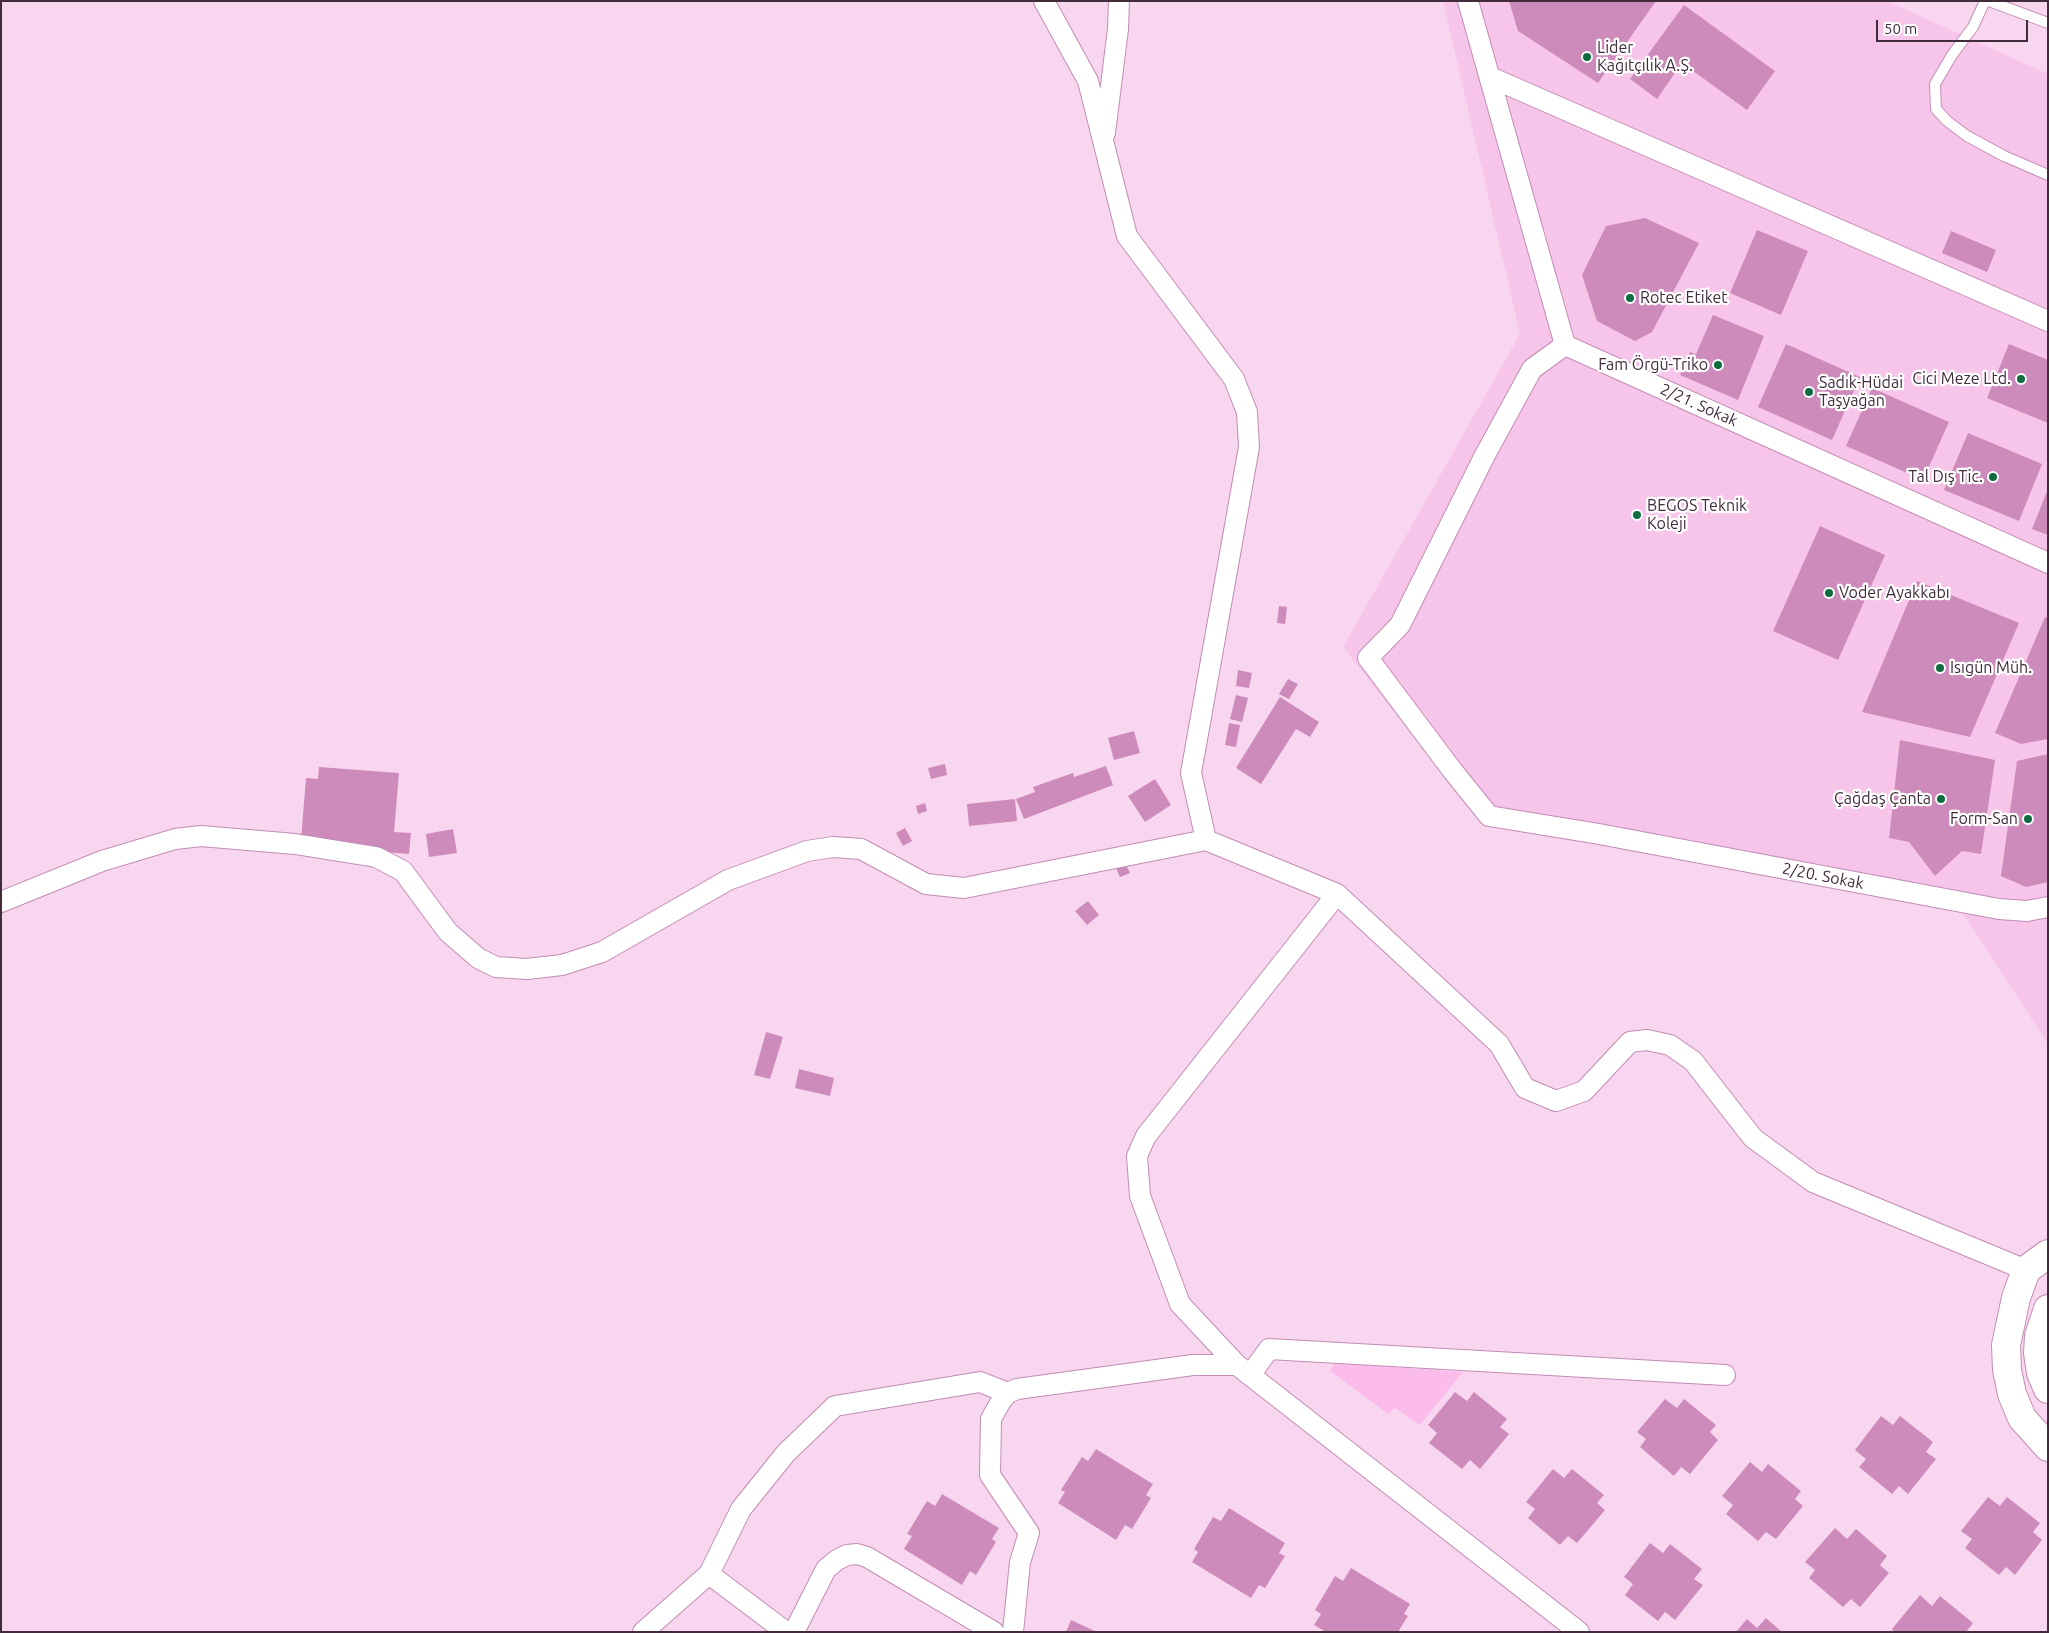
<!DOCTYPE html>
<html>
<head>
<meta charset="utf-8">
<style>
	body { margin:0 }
	#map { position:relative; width:2049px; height:1633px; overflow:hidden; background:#f9d6ef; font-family:Ubuntu,sans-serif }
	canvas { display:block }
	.frame { position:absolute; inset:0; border:2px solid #422c3c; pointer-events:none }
	.scale { position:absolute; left:1876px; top:20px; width:152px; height:22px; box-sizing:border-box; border:2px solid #422c3c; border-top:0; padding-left:6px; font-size:15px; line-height:18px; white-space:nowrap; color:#422c3c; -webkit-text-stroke:4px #fff; paint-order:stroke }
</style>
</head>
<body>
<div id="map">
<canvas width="2049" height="1633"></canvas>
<div class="frame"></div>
<div class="scale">50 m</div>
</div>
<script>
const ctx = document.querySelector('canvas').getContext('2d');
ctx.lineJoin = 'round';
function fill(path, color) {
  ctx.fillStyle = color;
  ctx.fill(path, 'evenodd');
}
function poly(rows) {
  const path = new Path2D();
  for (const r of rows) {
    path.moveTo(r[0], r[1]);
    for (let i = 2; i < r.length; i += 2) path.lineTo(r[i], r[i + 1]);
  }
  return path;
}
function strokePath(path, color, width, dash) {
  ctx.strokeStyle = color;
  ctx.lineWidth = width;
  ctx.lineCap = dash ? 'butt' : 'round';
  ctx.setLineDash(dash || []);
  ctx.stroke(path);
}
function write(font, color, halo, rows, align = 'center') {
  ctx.font = font + ' Ubuntu,sans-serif';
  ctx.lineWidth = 4.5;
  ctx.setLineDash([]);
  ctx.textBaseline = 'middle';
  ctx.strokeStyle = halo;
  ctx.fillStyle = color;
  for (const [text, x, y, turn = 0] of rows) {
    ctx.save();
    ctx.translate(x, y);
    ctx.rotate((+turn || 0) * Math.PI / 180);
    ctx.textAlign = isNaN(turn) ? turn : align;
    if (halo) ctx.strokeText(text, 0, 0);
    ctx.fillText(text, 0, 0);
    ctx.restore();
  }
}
const built = poly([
	[1443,1,1887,1,2048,74,2048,1044,1956,903,1479,821,1343,647,1520,334]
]);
const green = poly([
	[1335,1363,1463,1372,1420,1425,1395,1408,1388,1414,1330,1371]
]);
const building = poly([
	[1509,1,1656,1,1598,83,1518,31],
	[1684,5,1775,71,1747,110,1682,63,1657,99,1630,79],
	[1645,218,1699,243,1652,332,1635,341,1597,321,1582,275,1606,226],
	[1757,230,1808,251,1781,315,1730,293],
	[1951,231,1996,250,1987,272,1942,253],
	[1713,315,1764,336,1738,400,1680,375,1690,352,1696,354],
	[1786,344,1860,377,1832,440,1758,407],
	[2009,344,2048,360,2048,423,1987,398],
	[1872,388,1949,422,1923,480,1846,446],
	[1968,433,2042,464,2019,521,1944,490],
	[2048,489,2048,535,2032,529],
	[1820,526,1885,555,1838,660,1773,631],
	[1917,581,2019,623,1970,737,1862,712],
	[1279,606,1287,607,1285,624,1277,623],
	[2045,617,2048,618,2048,739,2021,744,1995,733],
	[1238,670,1252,673,1249,688,1236,686],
	[1288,679,1298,684,1289,699,1279,694],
	[1236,695,1248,698,1242,722,1230,719],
	[1280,697,1319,722,1310,737,1296,729,1261,784,1236,768],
	[1229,723,1240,725,1236,747,1225,745],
	[1134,731,1140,753,1114,760,1108,738],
	[1900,740,1995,760,1981,854,1962,851,1935,876,1909,842,1889,838],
	[2048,754,2048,882,2026,887,2001,876,2017,761],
	[945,764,947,775,931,779,928,768],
	[1106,766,1113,785,1024,819,1016,799,1035,792,1033,787,1073,773,1074,777],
	[319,767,399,773,394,832,411,833,409,854,346,849,301,840,306,778,318,779],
	[1155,779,1171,805,1145,822,1128,796],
	[1015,799,1017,821,969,826,967,804],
	[925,803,927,811,918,814,916,806],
	[905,828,912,841,903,846,896,833],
	[453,829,457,853,429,857,426,834],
	[1124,861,1130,873,1120,877,1115,866],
	[1088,901,1099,915,1087,925,1075,911],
	[766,1032,783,1037,770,1079,754,1075],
	[799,1069,834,1078,830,1096,795,1088],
	[1455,1392,1467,1401,1474,1392,1507,1419,1500,1427,1509,1434,1480,1469,1470,1460,1462,1469,1429,1443,1437,1433,1428,1425],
	[1665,1399,1677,1408,1684,1399,1716,1425,1710,1432,1718,1440,1690,1474,1681,1467,1674,1476,1640,1447,1646,1439,1637,1432],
	[1881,1416,1893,1425,1900,1416,1933,1442,1926,1452,1936,1459,1908,1494,1899,1486,1892,1494,1859,1467,1866,1459,1855,1450],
	[1096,1449,1153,1484,1146,1495,1151,1498,1132,1529,1125,1525,1116,1540,1058,1503,1065,1492,1061,1490,1082,1457,1088,1461],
	[1750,1462,1762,1472,1768,1464,1801,1491,1795,1499,1803,1506,1776,1539,1766,1532,1758,1541,1726,1514,1733,1505,1722,1496],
	[1553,1469,1564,1478,1572,1469,1604,1495,1597,1503,1605,1510,1577,1543,1568,1536,1560,1545,1528,1518,1535,1509,1526,1502],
	[942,1494,999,1528,992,1539,996,1542,976,1575,970,1571,962,1585,904,1549,912,1536,907,1534,927,1501,935,1506],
	[1988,1497,2000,1506,2007,1497,2040,1523,2033,1532,2042,1540,2015,1575,2006,1567,1999,1575,1965,1548,1972,1539,1961,1531],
	[1229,1508,1285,1543,1279,1553,1285,1556,1265,1588,1259,1585,1251,1598,1192,1562,1198,1552,1194,1549,1213,1517,1221,1521],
	[1835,1528,1847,1539,1856,1529,1887,1556,1880,1565,1889,1573,1860,1607,1851,1599,1843,1607,1809,1578,1815,1570,1805,1562],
	[1650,1543,1663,1553,1670,1544,1702,1569,1694,1579,1703,1585,1675,1620,1665,1612,1658,1621,1625,1595,1633,1584,1624,1577],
	[1351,1568,1410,1604,1404,1614,1408,1616,1398,1632,1326,1632,1314,1625,1321,1614,1315,1610,1335,1576,1343,1581],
	[1920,1595,1932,1606,1940,1596,1973,1623,1966,1632,1894,1632,1892,1629],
	[1766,1618,1782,1632,1736,1632,1747,1619,1757,1628],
	[1071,1620,1097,1632,1066,1632]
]);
const service = poly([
	[1985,1,1973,27,1952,55,1935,84,1936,109,1947,121,1967,136,2004,156,2048,175],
	[1989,1,2048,23]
]);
const minor = poly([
	[1044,1,1088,81,1127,236,1234,379,1247,412,1249,447,1191,773,1206,840,1337,894,1499,1044,1525,1088,1556,1101,1584,1091,1630,1042,1647,1040,1670,1045,1693,1061,1753,1138,1813,1182,2026,1270],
	[1468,1,1565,345,2048,563],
	[1490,77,2048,321],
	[1105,133,1118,29,1119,1],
	[1565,345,1532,369,1485,455,1400,625,1368,658,1452,770,1489,816,1599,834,1999,909,2027,911,2048,907],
	[1,902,102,861,175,839,201,836,295,844,376,857,403,871,448,932,478,958,496,967,527,969,562,965,602,952,728,880,807,851,833,847,861,849,926,884,964,888,1206,840],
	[1237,1365,1180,1304,1140,1196,1137,1156,1146,1136,1337,894],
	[1250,1375,1269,1349,1725,1375],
	[709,1574,786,1632],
	[643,1632,709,1574,741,1509,786,1453,835,1406,980,1382,1008,1393],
	[794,1632,826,1569,837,1560,847,1555,857,1554,867,1557,994,1632],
	[1013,1632,1020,1562,1029,1533,990,1475,991,1419,1001,1401,1008,1393,1017,1389,1193,1365,1237,1365,1579,1632]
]);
const secondary = poly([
	[2048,1254,2026,1270,2016,1298,2006,1345,2007,1370,2012,1394,2022,1418,2048,1447],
	[2048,1309,2039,1336,2038,1353,2041,1373,2048,1389]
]);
const markers = [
	[1587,57,5,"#0e6c40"],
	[1630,298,5,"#0e6c40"],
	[1718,365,5,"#0e6c40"],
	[2021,379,5,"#0e6c40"],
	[1809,392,5,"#0e6c40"],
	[1993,477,5,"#0e6c40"],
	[1637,515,5,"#0e6c40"],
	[1829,593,5,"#0e6c40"],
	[1940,668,5,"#0e6c40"],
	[1941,799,5,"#0e6c40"],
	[2028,819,5,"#0e6c40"]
];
const poiNames = [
	["Lider",1597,48],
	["Kağıtçılık A.Ş.",1597,66],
	["Rotec Etiket",1640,298],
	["Fam Örgü-Triko",1708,365,"right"],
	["Cici Meze Ltd.",2011,379,"right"],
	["Sadık-Hüdai",1819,383],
	["Taşyağan",1819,401],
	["Tal Dış Tic.",1983,477,"right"],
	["BEGOS Teknik",1647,506],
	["Koleji",1647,524],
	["Voder Ayakkabı",1839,593],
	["Isıgün Müh.",1950,668],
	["Çağdaş Çanta",1931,799,"right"],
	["Form-San",2018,819,"right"]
];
const streetNames = [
	["2/21. Sokak",1699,405,24],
	["2/20. Sokak",1823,876,11]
];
fill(built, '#f8c5ea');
fill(green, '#fbbceb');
fill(building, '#cd8bbc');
strokePath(service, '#c28cb4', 12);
strokePath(minor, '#c28cb4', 22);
strokePath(secondary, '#c28cb4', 30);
strokePath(service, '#fff', 10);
strokePath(minor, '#fff', 20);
strokePath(secondary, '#fff', 28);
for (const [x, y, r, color] of markers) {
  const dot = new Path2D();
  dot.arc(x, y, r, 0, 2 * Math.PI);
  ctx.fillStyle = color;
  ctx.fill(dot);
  strokePath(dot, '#fff', 2);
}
write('16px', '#422c3c', '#fff', poiNames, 'left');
write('16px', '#422c3c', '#fff', streetNames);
</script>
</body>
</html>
